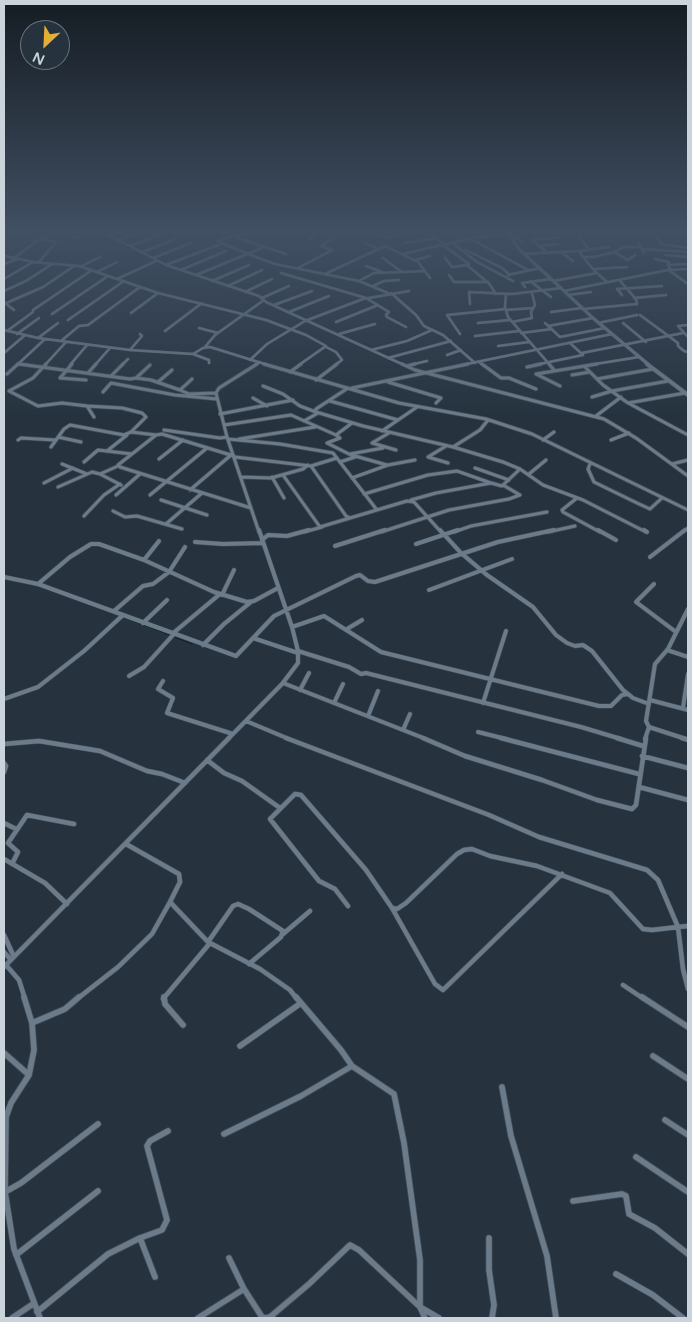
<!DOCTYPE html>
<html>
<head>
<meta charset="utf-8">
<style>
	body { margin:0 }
	#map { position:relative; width:692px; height:1322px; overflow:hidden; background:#26333f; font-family:"Varela Round",sans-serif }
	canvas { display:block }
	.frame { position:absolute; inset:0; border:5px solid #cbd3db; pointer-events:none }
	.north { position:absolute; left:20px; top:20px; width:50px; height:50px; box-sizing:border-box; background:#26333f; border:1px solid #68737d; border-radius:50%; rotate:205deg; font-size:14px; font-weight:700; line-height:20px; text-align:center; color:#cbd3db }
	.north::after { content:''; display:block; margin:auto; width:18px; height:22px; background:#e3ae35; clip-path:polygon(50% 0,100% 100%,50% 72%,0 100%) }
</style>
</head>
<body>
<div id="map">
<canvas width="692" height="1322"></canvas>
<div class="frame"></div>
<div class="north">N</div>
</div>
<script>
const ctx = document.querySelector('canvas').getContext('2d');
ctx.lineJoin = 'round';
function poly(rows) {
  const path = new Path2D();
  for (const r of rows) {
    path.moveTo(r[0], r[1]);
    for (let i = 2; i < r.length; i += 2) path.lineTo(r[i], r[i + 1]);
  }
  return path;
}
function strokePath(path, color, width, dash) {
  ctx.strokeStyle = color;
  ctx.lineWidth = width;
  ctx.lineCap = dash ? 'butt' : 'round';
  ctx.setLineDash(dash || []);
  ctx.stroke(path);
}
const stream = poly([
	[4,239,19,231],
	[123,617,170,635],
	[174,637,192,644]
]);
const minorFar4 = poly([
	[101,231,166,265,259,296,266,302,404,365],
	[227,231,235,237,286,254],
	[372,231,386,238,402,235,402,231],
	[449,231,462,241],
	[461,231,463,233],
	[636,231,639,235],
	[653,231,661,244,688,248],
	[4,233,6,234],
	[429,233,444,244],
	[107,234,116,231],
	[403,234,415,232],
	[508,234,545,231],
	[232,236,217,241,248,254],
	[233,236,251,233,271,233],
	[510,237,518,238,523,242],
	[580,237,589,250],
	[74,238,95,231],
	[311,239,317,231],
	[471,239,528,270],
	[119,240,143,231],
	[451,242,477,262,513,281],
	[366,243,378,249],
	[404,243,436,238],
	[639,243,644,253],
	[443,245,469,264,467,265,486,281],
	[130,246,169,231],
	[539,246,558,244],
	[642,249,688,252],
	[466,250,502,268,510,275],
	[545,251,532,240,562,237],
	[560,251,573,261],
	[579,251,583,257,594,257,614,252,624,247,641,247],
	[142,252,176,239],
	[614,252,628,260,635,255],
	[248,254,275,264,359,281,388,293],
	[403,254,473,238,508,234],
	[524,254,579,251,609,247],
	[665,255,688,257],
	[5,256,33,262],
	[583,257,593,269],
	[14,258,37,241,55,231],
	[153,258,191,243],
	[445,258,452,267,467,265],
	[655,259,669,262,668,265,671,270],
	[415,260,430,256],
	[39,262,56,242,41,239],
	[4,264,17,259],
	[166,265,221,244],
	[668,265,688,264],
	[366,266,382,272],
	[80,267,100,257],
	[298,268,332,250,321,246,330,240,343,233,353,232],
	[181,270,226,251],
	[670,271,688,284],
	[97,272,117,262],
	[402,272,424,271],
	[281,273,366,298,389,312,386,315,387,317,406,327],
	[597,273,593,269,627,267],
	[325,274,385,246,418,262,430,278],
	[196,275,262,248],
	[449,275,454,282,488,282,496,294],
	[508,275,540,268],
	[4,279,33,262,79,266,158,293,266,320,306,335,326,346,299,365],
	[117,279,156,261],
	[212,281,249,265],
	[359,281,374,273,402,272,383,258],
	[530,281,551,297],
	[553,281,597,273,607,282],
	[228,286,262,270],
	[373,286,384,281,399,280],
	[525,287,522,283,551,279],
	[4,291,26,281,52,264],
	[564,291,668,270,688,269],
	[245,292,272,279],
	[391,293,416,315,424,326,443,335,475,363],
	[506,294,505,307,508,317,550,365],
	[568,295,591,292],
	[622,295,617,289,662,286],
	[262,298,289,286],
	[634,298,666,295],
	[5,303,14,310],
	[4,304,43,287,74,266],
	[470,304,469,292,512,294,561,288],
	[274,305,312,291],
	[583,309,637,304,636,299,620,281],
	[506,310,533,308],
	[289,312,329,296],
	[551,312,582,308],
	[131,313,158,293],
	[52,314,108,276],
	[640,315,678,343,678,346,684,351,688,352],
	[68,320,124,281],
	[336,322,378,305],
	[512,322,532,318,531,312,535,305,532,293],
	[478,323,510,320],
	[545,323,560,337,605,328],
	[598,323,637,315],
	[623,323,646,342],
	[688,325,678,326,688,337],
	[548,326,593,318],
	[199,328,218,333],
	[4,330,38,338,130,350,193,354,203,348,210,347,268,365],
	[7,331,33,312,33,310,92,270],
	[165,331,202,303],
	[521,333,552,329],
	[17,334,39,318],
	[339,334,375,324],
	[460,334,447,315,506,309],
	[475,336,519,331],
	[38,338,58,323],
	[61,341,79,326,88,325,140,287],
	[498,346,529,342],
	[205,347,215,335,264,300],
	[326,347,336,352,342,360,335,365],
	[130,350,142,336,140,334],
	[371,350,407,341,432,330],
	[4,353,24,336],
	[582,353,683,333],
	[193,354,209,360,209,363],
	[447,355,461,350],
	[388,358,451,341],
	[250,360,267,344,305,321,363,299,409,291],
	[479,362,483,365],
	[19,364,28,365],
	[17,365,45,339],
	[45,365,66,342],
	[70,365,87,345],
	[95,365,110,348],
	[122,365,128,359],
	[255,365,260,362],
	[410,365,427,361],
	[462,365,612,334],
	[535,365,583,355,570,343],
	[589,365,639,357]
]);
const minorFar3 = poly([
	[19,364,130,379,136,378,150,365],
	[46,364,33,378,9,391,38,406,62,403,87,406,94,417],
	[72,364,60,378,86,380],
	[257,364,219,388,216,393,227,437,259,532],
	[264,364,399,403,486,419,532,434,688,510],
	[402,364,415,370,604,419,636,438,688,476],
	[482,364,501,378,509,378,536,389],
	[549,364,554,370],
	[407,366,415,364],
	[584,366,603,385,628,403,685,393],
	[527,367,541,364],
	[290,372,301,364],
	[88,373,96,364],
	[7,374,18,364],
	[572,375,590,372],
	[111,376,123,364],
	[136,378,151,380,180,390],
	[192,379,180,390,189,394,216,393],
	[597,379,653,369],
	[316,380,337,364],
	[158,382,172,370],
	[388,382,441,398,436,403],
	[263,386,283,394,300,406,316,412],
	[560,386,536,374,597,364],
	[348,388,316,409,316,412,363,426,453,447,503,462,520,469,543,485,583,500,646,532],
	[352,388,468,364],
	[103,392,111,383,175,395,217,399],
	[592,397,612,391,668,381],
	[253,398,267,406],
	[330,401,398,420],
	[630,404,688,435],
	[220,414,293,400],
	[596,416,621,397],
	[304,421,318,413],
	[224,425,291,415,336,435,352,423],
	[164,430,220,438,227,437],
	[382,431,417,407],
	[131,432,156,435,118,465,120,467,251,508],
	[389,433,372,443,396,450],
	[156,435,162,434,234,456],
	[336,435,340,438,327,443,355,457,340,462],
	[58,437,81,442],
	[228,439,280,444,333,453,377,510],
	[239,439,315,427],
	[18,440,21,438,55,440],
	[543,440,554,432],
	[611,440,629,433],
	[446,446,428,457,448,463],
	[51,447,64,429,70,425,124,435,131,432,146,417,142,413,122,408,87,406],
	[453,447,480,430,488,420],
	[107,451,127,435],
	[350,454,383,448],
	[355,456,387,465],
	[235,457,311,466,337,458],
	[159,459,183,440],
	[84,462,98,450,132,454],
	[62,464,87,474],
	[590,464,588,469,594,482,637,503,650,509,662,498],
	[672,464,688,460],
	[311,466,346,516,350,518,407,501,414,502,441,532],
	[475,468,509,480],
	[100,474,121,485],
	[529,474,546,460],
	[283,475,320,527,350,518],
	[241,477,271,478,303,469,308,465],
	[272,477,284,498],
	[352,478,388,465,415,460],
	[44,483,73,468],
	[58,487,92,472,100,474,118,466],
	[190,490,231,455],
	[364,494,428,475,457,471,491,483],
	[116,495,140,474],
	[150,495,207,448],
	[577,498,562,510,563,512,600,532],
	[161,500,207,515],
	[411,500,436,493,491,483,502,486,520,469],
	[113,511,125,517,137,516,182,529],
	[84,516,104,495,120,484],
	[166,524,202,493],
	[304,532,322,527],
	[381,532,449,510,509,499,520,495,503,485],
	[454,532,471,526,547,512],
	[548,532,575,526],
	[683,532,688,528]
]);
const minorFar2 = poly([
	[440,530,461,553,487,575,533,607,556,635,567,643,575,646,583,645,592,651,623,690,633,698,649,704],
	[598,530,616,540],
	[644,530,647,532],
	[262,540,268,535,287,536,309,530],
	[195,542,223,544,263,543],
	[416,544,458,530],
	[335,546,385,530],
	[650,557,685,530],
	[144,560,159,541],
	[4,577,38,584,236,656,274,616,356,576,360,575,368,581,375,582,498,542,554,530],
	[38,584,70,557,91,544,99,544,144,560,214,592,247,602,254,601,278,588],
	[654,584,636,602,676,632],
	[429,590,512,559],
	[222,595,234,570],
	[114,611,143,586,153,584,169,572,185,547],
	[143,623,167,600],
	[292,627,324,616,381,652,599,706,611,706,622,695,628,694],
	[347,629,362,620],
	[172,634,220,594],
	[253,638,298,653],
	[203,645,224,624,251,602],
	[667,650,688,657],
	[298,651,349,667,361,674,366,673,581,727,621,739],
	[129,676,144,667,173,635],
	[163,681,158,689,173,698,167,713,233,734],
	[283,683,426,739],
	[300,690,309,673],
	[4,699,38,687,84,651,123,615],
	[650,700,688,710],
	[334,703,343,684],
	[483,703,506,631],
	[683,708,688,674],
	[368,716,378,691],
	[246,721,289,739],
	[649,727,686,739],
	[403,730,410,714],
	[478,732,506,739],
	[228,739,282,684,298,663,298,651,292,627,259,530],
	[645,739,649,727,646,721,655,664,668,649,688,609]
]);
const minorFar1 = poly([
	[286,738,489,815,539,837,647,870,658,880,678,927,688,926],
	[423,738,465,756,542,780,597,800,632,809,636,805,646,738],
	[501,738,639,774],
	[617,738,643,746],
	[682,738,688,740],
	[4,744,39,741,100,751,147,771,162,774,185,783],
	[642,756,688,768],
	[207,760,224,773,242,781,280,808],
	[4,763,6,766,4,772],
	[639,787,688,800],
	[4,823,16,829],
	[126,844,179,874,180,882,170,902,208,942,260,969,290,990,297,999],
	[4,859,45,883,67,904],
	[12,864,18,852,8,843,27,815,74,824],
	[348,906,335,889,319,881,270,819,295,794,301,795,366,870,392,908,397,909,406,903,457,854,464,850,472,849,490,856,537,866,610,893,643,929,652,930,678,927,683,969,688,989],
	[392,908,435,984,443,990,562,874],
	[283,934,310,911],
	[4,935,14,957],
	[208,942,233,906,238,904,249,909,283,931,281,937,249,964],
	[4,952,11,960],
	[6,965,19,980,25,999],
	[4,967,229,738],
	[623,985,644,999],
	[77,999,118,967,152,934,170,902],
	[163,999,210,943]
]);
const minor = poly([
	[24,997,32,1023,34,1050,29,1075,11,1103,6,1117,5,1192,14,1249,40,1318],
	[164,997,165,1004,183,1025],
	[296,997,341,1050,352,1066,394,1094,404,1143,420,1260,420,1307,425,1318],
	[642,997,688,1027],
	[32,1023,65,1009,79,997],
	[240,1046,301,1003],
	[4,1053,29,1075],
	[653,1056,688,1079],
	[502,1087,511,1136,547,1256,556,1318],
	[665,1120,688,1135],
	[224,1134,301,1096,352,1066],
	[636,1157,688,1192],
	[5,1192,21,1183,98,1124],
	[573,1201,622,1194,626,1196,629,1214,655,1228,688,1254],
	[140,1238,155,1277],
	[489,1238,489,1270,494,1305,492,1318],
	[16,1255,98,1191],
	[229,1258,244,1289,262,1317,266,1318],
	[616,1274,653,1295,683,1318],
	[37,1312,108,1254,140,1238,162,1230,167,1220,147,1146,150,1141,168,1131],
	[12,1318,33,1304],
	[198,1318,244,1289],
	[266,1318,270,1317,309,1284,350,1245,359,1250,420,1307,439,1318]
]);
const tertiaryFar1 = poly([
	[507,231,519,249,593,318,649,365]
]);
const tertiary = poly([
	[647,364,688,395]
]);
strokePath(stream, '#072622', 1);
strokePath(minorFar4, '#444e58', 3);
strokePath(minorFar3, '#444e58', 4.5);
strokePath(minorFar2, '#444e58', 5);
strokePath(minorFar1, '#444e58', 5.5);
strokePath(minor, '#444e58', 7);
strokePath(tertiaryFar1, '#444e58', 4);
strokePath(tertiary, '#444e58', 5);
strokePath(minorFar4, '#6c7b89', 2.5);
strokePath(minorFar3, '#6c7b89', 3);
strokePath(minorFar2, '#6c7b89', 4);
strokePath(minorFar1, '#6c7b89', 4.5);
strokePath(minor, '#6c7b89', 5.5);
strokePath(tertiaryFar1, '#6c7b89', 3);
strokePath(tertiary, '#6c7b89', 4);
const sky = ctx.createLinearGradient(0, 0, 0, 416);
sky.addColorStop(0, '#151c23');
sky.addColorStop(0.56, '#415063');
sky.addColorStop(1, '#41506300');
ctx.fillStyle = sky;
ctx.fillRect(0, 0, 692, 416);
</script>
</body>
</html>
